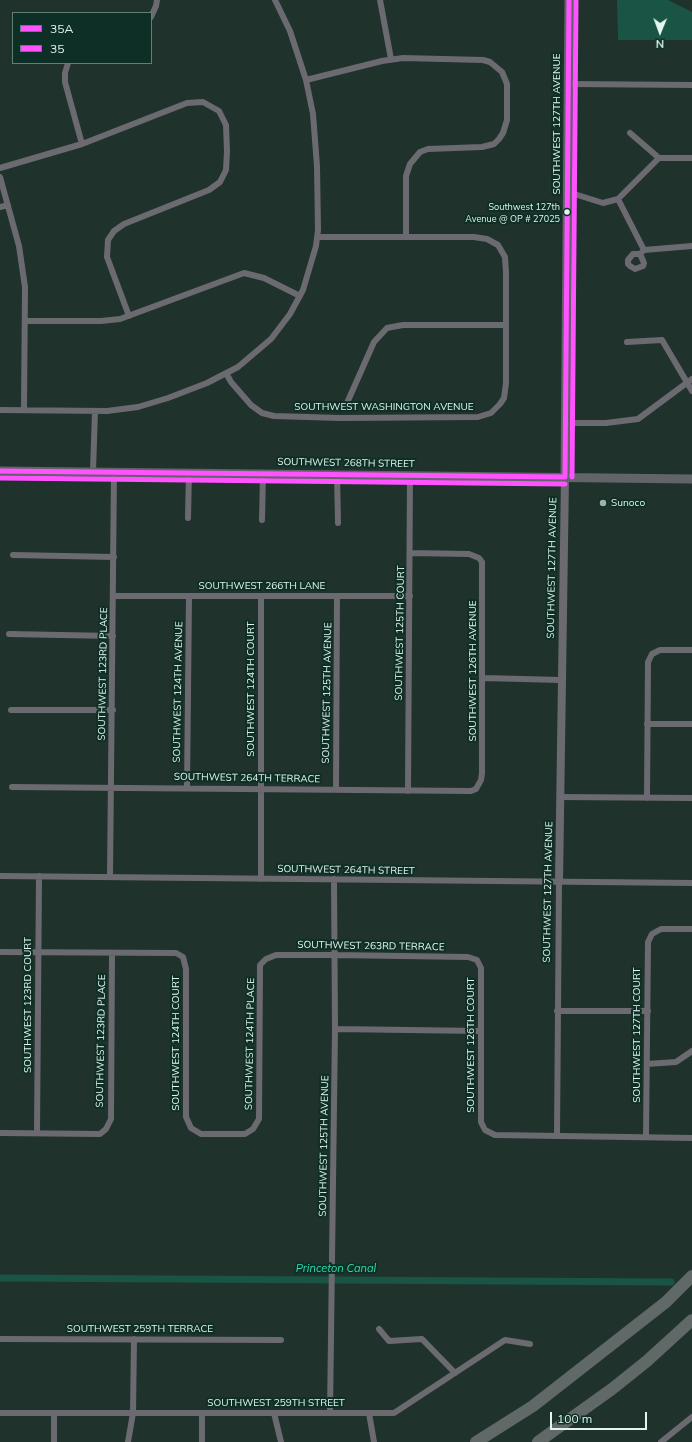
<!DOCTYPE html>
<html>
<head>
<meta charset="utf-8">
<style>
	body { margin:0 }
	#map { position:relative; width:692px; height:1442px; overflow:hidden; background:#20322c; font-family:Mulish,sans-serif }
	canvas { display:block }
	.legend { position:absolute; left:12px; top:12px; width:140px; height:52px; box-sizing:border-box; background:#0e2f25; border:1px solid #637e75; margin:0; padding:5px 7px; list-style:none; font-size:12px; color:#e3f5ee }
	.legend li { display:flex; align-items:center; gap:8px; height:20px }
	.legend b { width:20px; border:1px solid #637e75 }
	.north { position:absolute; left:640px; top:12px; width:40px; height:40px; -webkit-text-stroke:3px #0e2f25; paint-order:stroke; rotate:181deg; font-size:11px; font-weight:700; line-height:16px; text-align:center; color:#e3f5ee }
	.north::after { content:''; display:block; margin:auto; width:14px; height:18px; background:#e3f5ee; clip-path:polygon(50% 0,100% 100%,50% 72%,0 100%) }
	.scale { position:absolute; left:550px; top:1412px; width:97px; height:18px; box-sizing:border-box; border:2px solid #e3f5ee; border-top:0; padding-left:5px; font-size:12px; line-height:14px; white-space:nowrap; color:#e3f5ee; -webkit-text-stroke:3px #0e2f25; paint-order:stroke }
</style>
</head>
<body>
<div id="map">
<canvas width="692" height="1442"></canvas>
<ul class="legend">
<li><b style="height:5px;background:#ff53ff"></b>35A</li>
<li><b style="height:5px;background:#ff53ff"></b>35</li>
</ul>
<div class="north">N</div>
<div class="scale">100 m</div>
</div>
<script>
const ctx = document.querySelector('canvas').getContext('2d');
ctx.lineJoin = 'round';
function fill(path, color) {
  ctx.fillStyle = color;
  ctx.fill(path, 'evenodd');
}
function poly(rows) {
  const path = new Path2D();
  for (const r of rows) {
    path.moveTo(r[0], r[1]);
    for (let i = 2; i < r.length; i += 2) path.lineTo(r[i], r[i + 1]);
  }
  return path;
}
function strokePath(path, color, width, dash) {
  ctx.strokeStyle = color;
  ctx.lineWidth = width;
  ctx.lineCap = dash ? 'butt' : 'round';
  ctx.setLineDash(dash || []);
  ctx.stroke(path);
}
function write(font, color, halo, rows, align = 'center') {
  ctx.font = font + ' Mulish,sans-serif';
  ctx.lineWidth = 4;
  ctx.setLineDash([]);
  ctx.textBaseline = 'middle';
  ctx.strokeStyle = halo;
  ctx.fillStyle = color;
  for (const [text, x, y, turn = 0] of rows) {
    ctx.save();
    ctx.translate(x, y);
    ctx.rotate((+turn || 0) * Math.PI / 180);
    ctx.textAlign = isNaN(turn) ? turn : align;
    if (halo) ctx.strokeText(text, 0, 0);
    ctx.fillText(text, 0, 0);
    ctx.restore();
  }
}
const water = poly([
	[617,0,668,0,692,12,692,40,618,40]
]);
const canal = poly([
	[0,1278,671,1282]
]);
const minor = poly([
	[380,0,391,59],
	[151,17,156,6,157,0],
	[68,63,65,73,65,82,82,144],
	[306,80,382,61,403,58,483,60,490,62,502,72,507,84,507,120,503,133,499,139,494,144,482,147,428,149,420,152,410,164,406,176,406,237],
	[568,84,692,85],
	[630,133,659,158,692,158],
	[0,168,82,144,187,103,203,102,219,111,226,125,227,151,226,170,220,182,209,190,124,224,114,231,108,240,107,257,129,316],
	[0,177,19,246,25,287,24,410],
	[568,192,603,203,618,199,659,158],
	[618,199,644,250,640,254,633,254,628,260,628,264,630,266,635,269,643,266,644,263,640,254],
	[0,207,8,205],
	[644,250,692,246],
	[26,321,101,321,120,319,244,273,264,278,300,296],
	[627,342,662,340,692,391],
	[226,373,231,382,251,405,262,413,274,416,340,418,478,417,491,413,500,404,504,398,506,383,506,273,505,257,498,245,487,239,474,237,318,237],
	[347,403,374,342,387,328,403,325,506,325],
	[0,410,107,411,138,407,168,398,207,383,238,367,271,339,290,314,303,290,316,246,318,230,317,166,313,114,306,80,290,31,275,0],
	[566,423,606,423,638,419,692,379],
	[93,471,95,411],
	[337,474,338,523],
	[188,518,189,472],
	[262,520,263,473],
	[13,555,114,557],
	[114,596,410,596],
	[261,596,261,879],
	[9,634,113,636],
	[483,678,561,680],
	[11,710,113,710],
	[647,724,692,724],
	[12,787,471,791,476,789,481,780,482,773,482,562,479,558,469,554,411,553],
	[187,788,189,596],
	[336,790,337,596],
	[408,791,410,475],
	[560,797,692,798],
	[647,798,648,662,652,654,660,650,692,650],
	[0,876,692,883],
	[110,877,114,471],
	[0,952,176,953,183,957,186,969,186,1117,191,1128,201,1134,245,1134,253,1129,259,1119,260,965,266,959,276,955,335,955,468,957,477,960,481,968,481,1122,485,1130,495,1135,692,1138],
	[557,1011,648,1011],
	[335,1029,481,1031],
	[647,1064,676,1062,692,1051],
	[0,1133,100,1134,106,1129,111,1119,112,953],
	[37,1133,39,876],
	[557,1136,559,882],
	[646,1137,648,942,652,934,661,929,692,929],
	[379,1329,389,1341,422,1339,455,1373],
	[0,1339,281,1340],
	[0,1413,394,1413,505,1340,530,1344],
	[54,1413,54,1442],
	[274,1413,281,1442],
	[330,1413,335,1029,334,879],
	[369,1413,374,1442],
	[128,1442,133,1413,134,1339],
	[202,1442,202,1413],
	[661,1442,692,1417]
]);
const tertiary = poly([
	[559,882,565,477]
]);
const secondary = poly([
	[0,471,692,479],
	[565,477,569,0]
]);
const motorway = poly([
	[476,1442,533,1406,666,1302,692,1276],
	[538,1442,612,1389,647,1361,692,1320]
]);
const bus1 = poly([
	[0,471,565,477],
	[565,477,569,0]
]);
const bus2 = poly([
	[572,477,576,0],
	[0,478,565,484]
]);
const markers = [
	[567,212,3.5,"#e3f5ee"],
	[603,503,4,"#9fb1aa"]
];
const busNames = [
	["Southwest 127th",560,207],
	["Avenue @ OP # 27025",560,219]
];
const streetNames = [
	["SOUTHWEST 127TH AVENUE",557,124,-90],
	["SOUTHWEST WASHINGTON AVENUE",384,407],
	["SOUTHWEST 268TH STREET",346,463,1],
	["SOUTHWEST 127TH AVENUE",552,568,-89],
	["SOUTHWEST 266TH LANE",262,586],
	["SOUTHWEST 125TH COURT",400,633,-89],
	["SOUTHWEST 126TH AVENUE",473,671,-90],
	["SOUTHWEST 123RD PLACE",103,674,-89],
	["SOUTHWEST 124TH COURT",251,689,-90],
	["SOUTHWEST 124TH AVENUE",178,692,-89],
	["SOUTHWEST 125TH AVENUE",327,693,-89],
	["SOUTHWEST 264TH TERRACE",247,778,1],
	["SOUTHWEST 264TH STREET",346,870,1],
	["SOUTHWEST 127TH AVENUE",548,892,-89],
	["SOUTHWEST 263RD TERRACE",371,946,1],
	["SOUTHWEST 123RD COURT",28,1005,-90],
	["SOUTHWEST 127TH COURT",637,1035,-90],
	["SOUTHWEST 123RD PLACE",101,1041,-89],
	["SOUTHWEST 124TH COURT",176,1043,-90],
	["SOUTHWEST 124TH PLACE",250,1044,-89],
	["SOUTHWEST 126TH COURT",471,1045,-90],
	["SOUTHWEST 125TH AVENUE",324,1146,-89],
	["SOUTHWEST 259TH TERRACE",140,1329],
	["SOUTHWEST 259TH STREET",276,1403]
];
const poiNames = [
	["Sunoco",611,503]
];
const waterNames = [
	["Princeton Canal",336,1269]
];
fill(water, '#195444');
strokePath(canal, '#195444', 7);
strokePath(minor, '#6b6a71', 6);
strokePath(tertiary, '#6b6a71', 8);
strokePath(secondary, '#616468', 9);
strokePath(motorway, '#616868', 12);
strokePath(bus1, '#ff53ff', 5);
strokePath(bus2, '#ff53ff', 5);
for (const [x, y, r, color] of markers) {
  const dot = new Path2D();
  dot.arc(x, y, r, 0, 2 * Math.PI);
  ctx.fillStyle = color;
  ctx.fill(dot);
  strokePath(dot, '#0e2f25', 1.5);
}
write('9px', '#e3f5ee', '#0e2f25', busNames, 'right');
write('10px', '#e3f5ee', '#0e2f25', streetNames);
write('10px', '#e3f5ee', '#0e2f25', poiNames, 'left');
write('italic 11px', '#32dcb1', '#0e2f25', waterNames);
</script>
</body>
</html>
